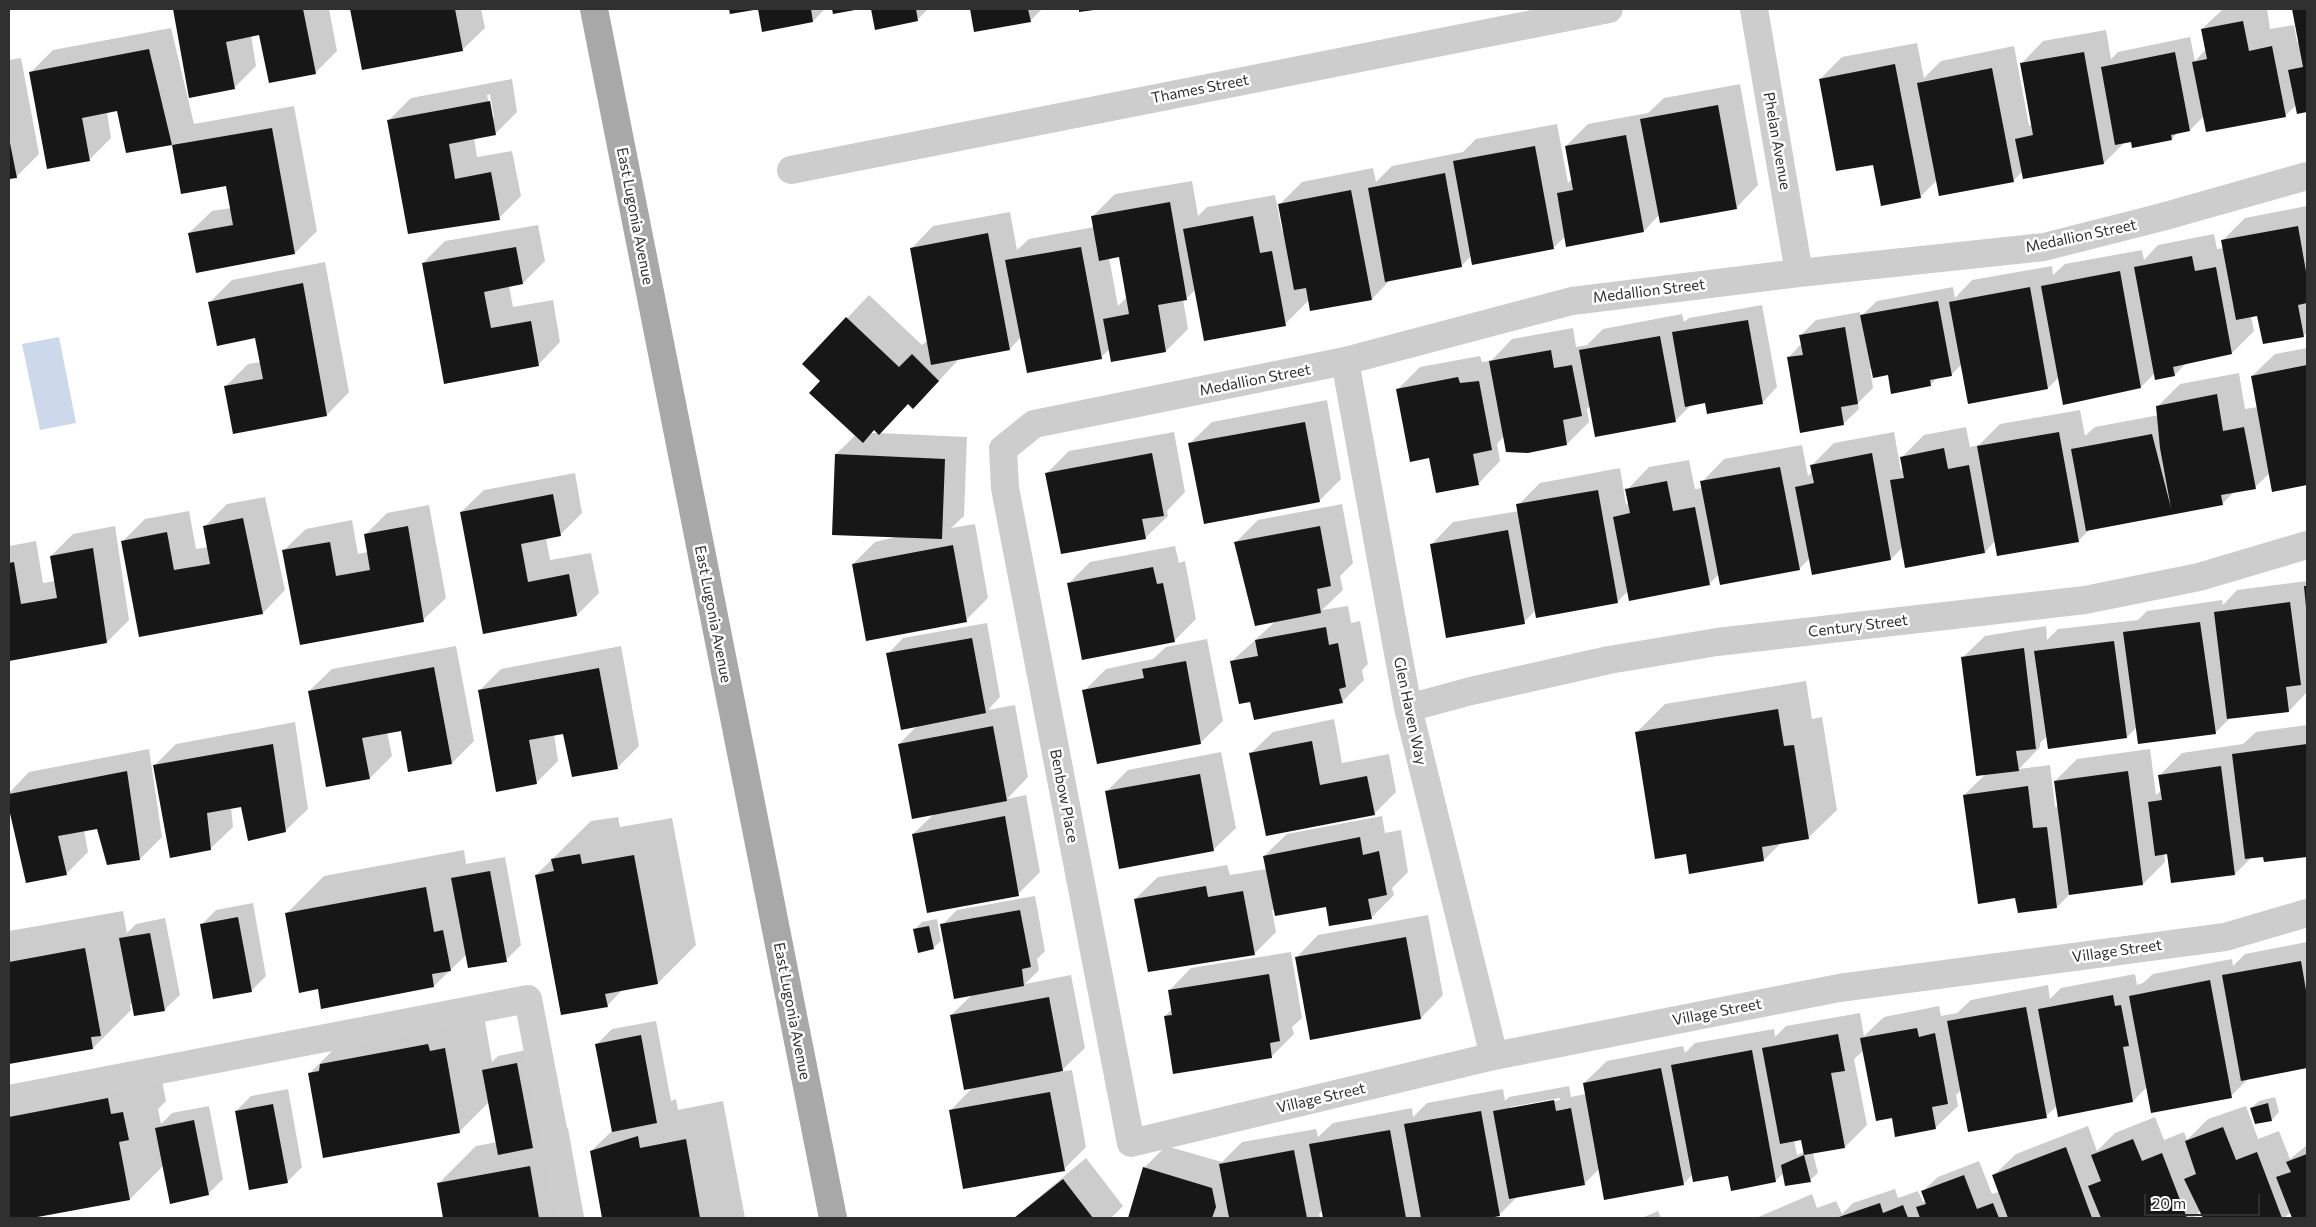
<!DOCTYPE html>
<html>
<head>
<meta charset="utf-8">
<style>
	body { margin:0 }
	#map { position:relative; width:2316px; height:1227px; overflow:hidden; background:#fff; font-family:Commissioner,sans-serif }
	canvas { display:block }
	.frame { position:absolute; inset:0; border:10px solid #303030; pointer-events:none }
	.scale { position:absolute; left:2144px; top:1194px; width:116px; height:22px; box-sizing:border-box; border:2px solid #303030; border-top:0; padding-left:6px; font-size:15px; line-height:18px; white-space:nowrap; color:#303030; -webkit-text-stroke:4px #fff; paint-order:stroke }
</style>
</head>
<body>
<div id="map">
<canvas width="2316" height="1227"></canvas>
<div class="frame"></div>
<div class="scale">20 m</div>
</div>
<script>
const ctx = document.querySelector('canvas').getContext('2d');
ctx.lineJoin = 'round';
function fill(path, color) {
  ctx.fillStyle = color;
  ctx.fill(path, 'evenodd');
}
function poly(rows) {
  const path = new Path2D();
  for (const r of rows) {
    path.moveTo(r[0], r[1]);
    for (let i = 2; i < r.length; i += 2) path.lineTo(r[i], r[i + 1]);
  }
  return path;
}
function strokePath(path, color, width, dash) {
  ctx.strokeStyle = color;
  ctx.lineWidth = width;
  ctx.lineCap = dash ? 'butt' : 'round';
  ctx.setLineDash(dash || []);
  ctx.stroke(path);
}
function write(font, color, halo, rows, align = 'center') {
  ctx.font = font + ' Commissioner,sans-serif';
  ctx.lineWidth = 5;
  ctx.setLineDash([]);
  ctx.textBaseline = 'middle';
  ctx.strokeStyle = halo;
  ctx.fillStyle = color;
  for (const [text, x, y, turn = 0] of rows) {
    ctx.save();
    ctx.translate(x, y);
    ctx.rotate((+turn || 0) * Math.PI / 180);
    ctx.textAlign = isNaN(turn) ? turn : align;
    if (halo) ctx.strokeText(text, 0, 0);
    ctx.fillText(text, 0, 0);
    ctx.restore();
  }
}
const water = poly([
	[59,337,76,423,40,430,22,344]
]);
const shadow = poly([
	[174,9,329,9,337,51,315,73,260,34,251,35,256,66,234,88,190,96],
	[351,9,481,9,485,28,462,50,363,69],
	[759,9,825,9,813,21,763,30],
	[873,9,928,9,917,20,876,28],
	[971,9,1042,9,1030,21,975,31],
	[2223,9,2267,9,2270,29,2294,25,2297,42,2300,42,2294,9,2307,9,2307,111,2298,113,2296,105,2285,116,2204,116,2190,130,2178,132,2172,139,2125,142,2104,163,2023,171,2013,181,1937,180,1920,197,1874,163,1820,79,1842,57,1917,43,1924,78,1941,61,2014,46,2029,126,2032,124,2021,64,2043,41,2106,30,2111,59,2118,52,2190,37,2195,61,2206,49,2202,29],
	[171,28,194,124,294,106,317,231,295,253,189,233,212,211,231,208,227,185,182,193,173,144,127,152,118,110,107,112,111,138,89,160,31,72,53,50],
	[21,58,39,154,16,177,9,178,9,60],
	[512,79,517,112,495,134,474,138,477,157,512,151,521,196,499,218,389,120,411,98],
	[490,94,494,118,492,118,487,95],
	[1740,84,1758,185,1736,208,1659,215,1644,231,1566,236,1553,248,1472,255,1461,266,1391,279,1372,299,1309,300,1285,324,1196,289,1187,298,1183,299,1188,329,1166,351,1112,361,1110,349,1101,357,1021,337,1010,349,960,358,935,385,909,403,879,433,967,437,964,516,951,528,975,524,988,598,966,620,853,564,875,542,900,536,836,454,856,435,821,381,804,364,869,295,922,345,928,340,911,249,933,226,1010,212,1017,250,1029,239,1094,227,1092,217,1115,194,1192,181,1198,216,1207,207,1275,195,1282,231,1285,231,1280,204,1302,182,1373,168,1376,182,1392,166,1463,152,1476,139,1557,124,1568,183,1572,179,1566,146,1588,124,1648,113,1664,98],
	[1120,255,1127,297,1118,306,1109,258],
	[875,429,879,433,871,433],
	[2307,206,2307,332,2303,336,2258,315,2251,316,2254,331,2232,353,2187,362,2175,375,2155,373,2141,387,2059,377,2048,388,1962,364,1951,375,1938,377,1930,385,1872,369,1870,369,1873,388,1858,403,1859,409,1843,424,1788,358,1802,343,1801,335,1816,320,1860,312,1860,317,1877,301,1953,287,1955,298,1972,280,2052,266,2053,275,2065,264,2142,250,2144,260,2158,245,2214,234,2217,249,2224,248,2223,240,2245,218],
	[538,225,545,261,523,283,509,286,513,307,553,300,560,342,538,365,445,382,423,263,445,241],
	[325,262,349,392,327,415,226,386,248,364,261,362,256,337,209,303,232,280],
	[1762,305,1777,387,1762,403,1706,402,1692,404,1676,420,1596,435,1591,405,1587,409,1589,422,1567,444,1504,436,1497,444,1500,461,1478,484,1430,457,1397,390,1420,367,1480,356,1482,362,1491,361,1512,339,1573,328,1576,347,1587,345,1603,329,1682,314,1684,322,1689,318],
	[2307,348,2307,484,2273,490,2270,473,2255,487,2235,491,2222,504,2090,529,2078,541,1995,541,1985,552,1903,547,1891,559,1810,558,1799,569,1719,574,1709,584,1628,591,1618,601,1537,617,1536,610,1524,622,1431,545,1453,522,1519,511,1518,505,1540,483,1620,468,1626,505,1629,502,1627,490,1649,467,1689,460,1695,489,1703,488,1702,482,1724,459,1802,445,1808,476,1813,471,1812,465,1834,443,1894,432,1901,471,1903,468,1902,457,1924,435,1966,427,1970,447,1979,445,2000,424,2080,410,2085,436,2095,427,2159,415,2158,406,2180,384,2239,373,2245,409,2258,407,2252,376,2275,354],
	[1327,400,1341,479,1319,501,1189,444,1212,422],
	[1174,432,1185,492,1167,511,1168,516,1145,538,1047,473,1069,451],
	[575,473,582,513,560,535,546,538,550,560,591,553,599,593,577,615,484,632,461,512,484,490],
	[265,497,285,590,263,613,140,635,123,541,145,519,189,511,196,549,208,547,205,526,227,504],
	[1342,504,1353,563,1340,576,1343,590,1322,610,1348,606,1351,623,1360,621,1368,664,1362,670,1364,680,1342,702,1251,700,1232,661,1277,620,1236,542,1258,520],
	[429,505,446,598,423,620,283,551,306,529,352,520,358,554,368,552,365,535,387,513],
	[115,526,129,620,107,642,9,660,9,546,36,541,43,583,55,581,51,556,73,534],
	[1175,546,1179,563,1185,561,1196,619,1174,641,1068,584,1090,562],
	[2307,581,2307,692,2289,711,2230,718,2215,733,2137,727,2127,737,2047,736,2040,743,2040,747,2019,769,2050,765,2055,807,2058,807,2055,781,2077,759,2150,749,2156,795,2162,790,2160,775,2182,753,2243,744,2256,732,2307,725,2307,856,2265,861,2264,855,2252,857,2235,874,2168,853,2164,853,2165,862,2143,884,2070,894,2057,907,2016,897,1964,795,1986,774,1962,658,1985,636,2046,626,2047,640,2058,629,2138,620,2147,611,2222,600,2223,605,2237,590],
	[987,623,1000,697,988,710,1015,705,1028,777,1007,799,1026,795,1040,872,1018,894,913,834,934,814,899,744,918,725,888,654,903,638],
	[1207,639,1223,721,1200,743,1084,691,1106,669,1153,659,1166,647],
	[456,646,474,741,452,763,402,730,387,732,392,756,370,778,309,691,332,669],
	[621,646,639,746,617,768,564,732,554,734,558,761,536,783,479,691,501,669],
	[1806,681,1812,719,1822,717,1837,810,1808,838,1782,842,1764,860,1636,733,1665,704],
	[1334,719,1342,763,1389,754,1396,792,1374,814,1250,754,1273,732],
	[295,722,308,809,285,831,242,805,231,807,233,827,210,849,154,766,176,744],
	[149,749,162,837,140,859,97,827,84,830,88,852,66,874,27,882,9,803,9,793,29,772],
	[1221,752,1236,828,1213,850,1106,792,1128,770],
	[1382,816,1385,833,1401,830,1408,872,1392,888,1394,895,1372,917,1327,905,1272,910,1276,932,1254,954,1135,899,1158,877,1227,865,1230,875,1267,869,1264,856,1287,834],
	[618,817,620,827,672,818,696,945,658,983,623,989,607,1006,536,875,591,821],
	[464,850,466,864,505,857,521,945,506,960,467,954,434,986,319,988,286,914,324,876],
	[1035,896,1045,951,1037,959,1039,970,1025,984,1071,975,1085,1048,1060,1072,1072,1070,1086,1147,1064,1169,950,1111,974,1086,951,1015,972,995,942,925,957,910],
	[253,903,266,976,251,991,201,925,216,910],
	[123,911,127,933,136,924,165,918,180,995,164,1010,133,1002,130,1005,131,1010,93,1048,9,1063,9,931],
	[1428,915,1443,995,1421,1018,1311,1038,1296,958,1318,935],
	[937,919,941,941,933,948,914,930,922,922],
	[2307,942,2307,1067,2249,1078,2231,1096,2148,1086,2133,1101,2057,1106,2046,1116,1961,1090,1956,1095,1958,1106,1935,1128,1893,1117,1864,1050,1854,1059,1867,1125,1845,1147,1813,1153,1818,1173,1810,1180,1784,1173,1775,1181,1729,1174,1693,1174,1683,1184,1600,1168,1584,1184,1518,1196,1499,1215,1482,1218,1324,1218,1323,1210,1319,1214,1320,1218,1230,1218,1229,1213,1227,1218,1130,1218,1144,1168,1166,1146,1222,1162,1242,1142,1316,1129,1318,1137,1333,1123,1412,1108,1413,1117,1427,1103,1503,1089,1505,1101,1509,1097,1569,1086,1571,1097,1586,1094,1584,1083,1607,1061,1683,1046,1685,1053,1695,1043,1774,1029,1775,1037,1786,1026,1860,1013,1864,1036,1884,1017,1939,1006,1941,1016,1957,1013,1971,1000,2048,985,2050,999,2061,988,2135,974,2137,985,2143,983,2153,974,2232,959,2233,966,2245,954],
	[1560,1098,1560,1100,1510,1110,1510,1107],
	[1802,1138,1805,1152,1797,1155,1794,1140],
	[1291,952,1302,1018,1292,1027,1294,1034,1271,1057,1165,1016,1172,1009,1169,991,1191,968],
	[483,1010,492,1062,498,1056,531,1049,548,1132,568,1128,584,1218,445,1218,438,1184,476,1146,497,1142,489,1102,459,1132,309,1074,347,1036],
	[656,1021,671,1101,676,1099,678,1110,723,1101,745,1218,603,1218,591,1151,613,1130,597,1044,612,1029],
	[161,1075,166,1101,158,1109,161,1124,172,1113,209,1106,223,1179,208,1194,164,1165,130,1199,25,1218,9,1218,9,1109],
	[288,1089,302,1167,287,1182,236,1111,251,1096],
	[2275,1097,2279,1112,2272,1120,2255,1123,2251,1108,2259,1101],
	[2246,1106,2258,1139,2279,1131,2290,1159,2307,1145,2307,1218,2293,1218,2291,1212,2284,1218,2203,1218,2200,1211,2194,1218,1756,1218,1812,1194,1817,1208,1836,1201,1842,1214,1853,1203,1895,1189,1898,1198,1918,1191,1923,1202,1926,1200,1922,1192,1938,1177,1979,1161,1992,1194,1999,1192,1993,1176,2016,1154,2088,1126,2097,1151,2115,1133,2155,1117,2164,1140,2184,1132,2187,1140,2208,1119],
	[1086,1158,1123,1206,1111,1218,1014,1218],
	[1658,1211,1661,1218,1642,1218]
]);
const building = poly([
	[173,9,303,9,316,74,269,83,259,35,226,42,235,89,189,98],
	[350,9,455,9,463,51,362,70],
	[729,9,754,9,754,10,730,14],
	[758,9,811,9,813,22,762,32],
	[832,9,855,9,855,10,833,14],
	[871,9,916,9,918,21,875,30],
	[970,9,1028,9,1031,22,974,32],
	[1079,9,1094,9,1094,10,1079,12],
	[2292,9,2307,9,2307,112,2297,114,2288,70,2303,67],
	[2243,21,2249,51,2272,46,2286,117,2206,132,2192,62,2207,59,2201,29],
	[149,49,172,145,126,153,117,111,82,118,90,161,47,169,29,72],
	[2084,52,2104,164,2023,179,2015,139,2033,135,2020,63],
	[2175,52,2190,131,2171,135,2172,140,2132,148,2131,142,2115,145,2101,67],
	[1895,64,1921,198,1881,206,1873,165,1836,171,1819,79],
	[1992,68,2014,182,1939,196,1917,83],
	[490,101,496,135,449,144,455,179,491,172,500,220,408,234,387,120],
	[1718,105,1737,209,1660,223,1640,119],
	[272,128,295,254,196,273,188,233,233,225,226,186,181,194,172,145],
	[1626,135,1644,232,1566,247,1557,193,1573,190,1565,146],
	[9,138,17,178,9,179],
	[1535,146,1554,249,1472,265,1453,161],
	[1445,173,1462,267,1385,282,1368,188],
	[1351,190,1372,300,1310,311,1306,288,1294,290,1278,204],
	[1170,202,1187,300,1158,305,1166,352,1111,362,1103,319,1129,314,1119,257,1099,261,1091,216],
	[1253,216,1260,253,1272,251,1286,326,1204,341,1183,229],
	[2298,226,2307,277,2307,303,2298,305,2304,337,2263,344,2257,316,2236,320,2221,240],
	[988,233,1010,350,931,365,910,248],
	[516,247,523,284,484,292,491,328,531,321,539,366,444,384,422,263],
	[1081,247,1102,359,1027,373,1005,260],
	[2192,256,2195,271,2216,267,2232,354,2173,367,2175,376,2155,380,2134,267],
	[2120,271,2141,388,2063,405,2041,286],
	[303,283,327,416,233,434,224,386,263,379,255,338,217,346,208,302],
	[2030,287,2048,389,1968,404,1949,302],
	[1938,301,1952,376,1930,380,1931,386,1891,394,1888,375,1873,378,1860,315],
	[846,317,899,367,912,354,939,381,913,409,908,404,879,435,874,430,863,443,809,393,820,381,802,364],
	[1748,320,1763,404,1707,414,1705,403,1685,407,1672,332],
	[1845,327,1858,404,1841,407,1844,425,1800,433,1787,357,1803,355,1799,335],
	[1660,336,1676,422,1595,437,1579,350],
	[1551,350,1554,368,1572,365,1582,416,1563,420,1567,445,1528,453,1506,452,1489,361],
	[2307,365,2307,485,2272,492,2251,376],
	[1458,377,1460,383,1479,381,1492,450,1473,454,1479,485,1436,493,1429,458,1410,462,1396,389],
	[2217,394,2223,431,2244,427,2256,489,2221,495,2223,505,2086,531,2071,449,2152,434,2171,508,2160,448,2156,406],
	[1305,422,1320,502,1204,524,1188,443],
	[2059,432,2079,542,1997,556,1977,446],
	[1944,448,1948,469,1969,465,1985,553,1905,568,1890,480,1904,478,1900,457],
	[1152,453,1164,516,1142,519,1146,539,1061,554,1045,473],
	[1872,453,1891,560,1812,575,1795,487,1814,483,1810,465],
	[835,454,945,459,942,539,832,535],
	[1780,467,1800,570,1720,585,1700,481],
	[1667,481,1673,511,1695,507,1710,585,1629,601,1613,517,1630,513,1625,489],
	[1598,490,1618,603,1536,618,1516,504],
	[553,494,561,536,521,544,528,582,569,574,577,616,483,634,460,512],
	[243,518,263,614,139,637,121,541,167,532,174,570,210,564,203,526],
	[408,526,424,622,300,645,282,550,330,542,336,576,370,570,364,534],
	[1320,526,1331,586,1317,589,1321,613,1255,626,1234,542],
	[1508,530,1525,624,1446,638,1430,544],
	[953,545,967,622,866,641,852,564],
	[93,548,107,643,9,661,9,563,14,562,21,604,57,598,50,556],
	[1153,567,1157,584,1163,583,1175,642,1082,660,1067,583],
	[2304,586,2307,586,2307,607,2306,607],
	[2290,602,2301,685,2286,687,2289,712,2227,719,2214,612],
	[2200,622,2216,734,2138,744,2123,632],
	[1326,627,1329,645,1338,643,1346,687,1339,689,1343,703,1254,720,1250,702,1239,704,1230,661,1258,656,1255,640],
	[972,638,986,713,901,730,886,653],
	[2114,641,2127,738,2048,749,2034,651],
	[2024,648,2036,749,2016,751,2019,771,1976,776,1961,657],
	[1186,661,1201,744,1097,764,1082,690,1144,678,1142,669],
	[434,667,452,764,408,772,401,731,362,738,370,779,326,787,308,691],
	[599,668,618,769,572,777,563,734,529,740,537,784,496,792,478,690],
	[1778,709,1784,746,1794,745,1809,839,1762,847,1764,861,1689,874,1686,854,1655,859,1635,732],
	[993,726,1007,801,912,819,898,744],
	[1312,741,1320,785,1367,776,1375,815,1266,836,1249,753],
	[273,744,286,832,248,841,241,807,207,813,211,850,170,858,153,765],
	[2307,744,2307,857,2264,862,2263,857,2245,859,2232,754],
	[2221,766,2235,875,2171,883,2167,854,2155,856,2148,802,2162,800,2158,775],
	[127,771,140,860,107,865,97,829,58,836,67,875,26,883,9,809,9,794],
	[2128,771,2143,885,2069,895,2054,781],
	[1200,774,1214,851,1119,869,1105,791],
	[2028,786,2033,828,2047,827,2057,908,2018,913,2015,898,1978,904,1963,795],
	[1005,816,1019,896,927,913,912,834],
	[1360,837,1363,855,1379,851,1387,895,1368,899,1372,919,1329,926,1326,907,1275,916,1263,856],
	[580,854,582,864,634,855,658,984,605,994,608,1007,561,1015,535,875,554,871,551,859],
	[490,871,507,962,468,968,451,878],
	[1206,886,1208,897,1243,891,1255,955,1148,972,1134,899],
	[426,887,434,932,443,930,451,971,432,974,434,987,321,1009,318,989,299,993,285,913],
	[1020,910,1031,967,1022,969,1024,986,954,999,940,924],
	[238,917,252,992,213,999,200,924],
	[929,926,934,949,918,953,913,929],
	[150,933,165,1011,134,1016,119,938],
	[1406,937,1421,1019,1310,1040,1295,957],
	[85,948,101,1036,91,1037,93,1049,9,1064,9,962],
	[2301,961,2307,996,2307,1068,2241,1081,2222,975],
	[1269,974,1280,1041,1270,1043,1272,1058,1173,1074,1164,1016,1172,1015,1168,990],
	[2210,980,2232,1098,2151,1113,2129,996],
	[2113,995,2115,1006,2121,1005,2129,1046,2123,1047,2133,1102,2058,1117,2038,1009],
	[1049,997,1063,1071,964,1090,950,1015],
	[2026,1007,2047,1118,1968,1132,1947,1021],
	[1917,1028,1919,1037,1935,1033,1948,1104,1932,1107,1936,1129,1895,1137,1892,1118,1876,1121,1860,1038],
	[1838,1034,1845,1071,1831,1073,1845,1148,1804,1155,1801,1140,1780,1144,1762,1048],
	[641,1035,657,1123,612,1132,595,1044],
	[428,1044,430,1051,445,1048,460,1133,323,1158,308,1073,319,1071,320,1064],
	[1752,1050,1776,1182,1731,1191,1728,1176,1693,1182,1671,1065],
	[517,1063,533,1148,498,1155,482,1070],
	[1661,1068,1684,1185,1604,1200,1583,1083],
	[1050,1092,1065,1171,963,1189,949,1110],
	[108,1098,111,1114,123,1112,129,1140,119,1142,130,1200,32,1218,9,1218,9,1117],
	[1554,1100,1556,1111,1571,1108,1585,1185,1509,1199,1493,1111],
	[2268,1103,2272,1121,2255,1124,2250,1108],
	[273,1104,288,1183,249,1190,235,1111],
	[1481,1111,1500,1216,1489,1218,1421,1218,1404,1124],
	[194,1120,209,1195,170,1204,155,1128],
	[2223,1127,2236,1160,2257,1152,2282,1218,2203,1218,2184,1179,2196,1174,2185,1141],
	[1390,1130,1406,1218,1323,1218,1309,1144],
	[638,1136,640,1148,686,1139,700,1218,602,1218,590,1151],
	[2133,1139,2142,1161,2162,1153,2187,1218,2101,1218,2088,1186,2101,1181,2091,1155],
	[2066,1147,2092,1218,2008,1218,1992,1175],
	[1294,1150,1307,1218,1229,1218,1219,1164],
	[2307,1154,2307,1218,2292,1218,2276,1177,2291,1172,2286,1162],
	[1804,1155,1811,1182,1785,1186,1781,1165],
	[530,1166,539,1218,443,1218,437,1183],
	[1143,1167,1212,1188,1216,1207,1212,1218,1128,1218],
	[1964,1175,1977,1209,1993,1203,1999,1218,1920,1218,1916,1207,1926,1204,1921,1191],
	[1063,1179,1093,1218,1014,1218],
	[1880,1203,1883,1213,1903,1205,1908,1218,1836,1218]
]);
const minor = poly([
	[1754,9,1799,273],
	[791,170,1609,9],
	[2307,176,2162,217,2044,247,1799,273,1572,301,1345,361,1034,424,1003,449,1005,488,1131,1143,1494,1056,1839,988,2225,937,2307,913],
	[1345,361,1408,708,1494,1056],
	[1408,708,1471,691,1609,660,1717,642,2085,600,2199,577,2307,545],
	[9,1099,528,999,570,1218]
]);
const major = poly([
	[594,9,833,1218]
]);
const streetNames = [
	["Thames Street",1200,89,-11],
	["Phelan Avenue",1777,141,80],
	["East Lugonia Avenue",635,216,79],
	["Medallion Street",2081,236,-12],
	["Medallion Street",1649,291,-7],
	["Medallion Street",1255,380,-11],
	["East Lugonia Avenue",713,614,79],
	["Century Street",1858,626,-7],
	["Glen Haven Way",1410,711,78],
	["Benbow Place",1064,796,79],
	["Village Street",2117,951,-8],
	["East Lugonia Avenue",792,1011,79],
	["Village Street",1717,1012,-11],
	["Village Street",1321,1098,-13]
];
fill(water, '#ccd9ea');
fill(shadow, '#0003');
fill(building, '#171717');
strokePath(minor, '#cdcdcd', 28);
strokePath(major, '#a8a8a8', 28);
write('15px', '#303030', '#fff', streetNames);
</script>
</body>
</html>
